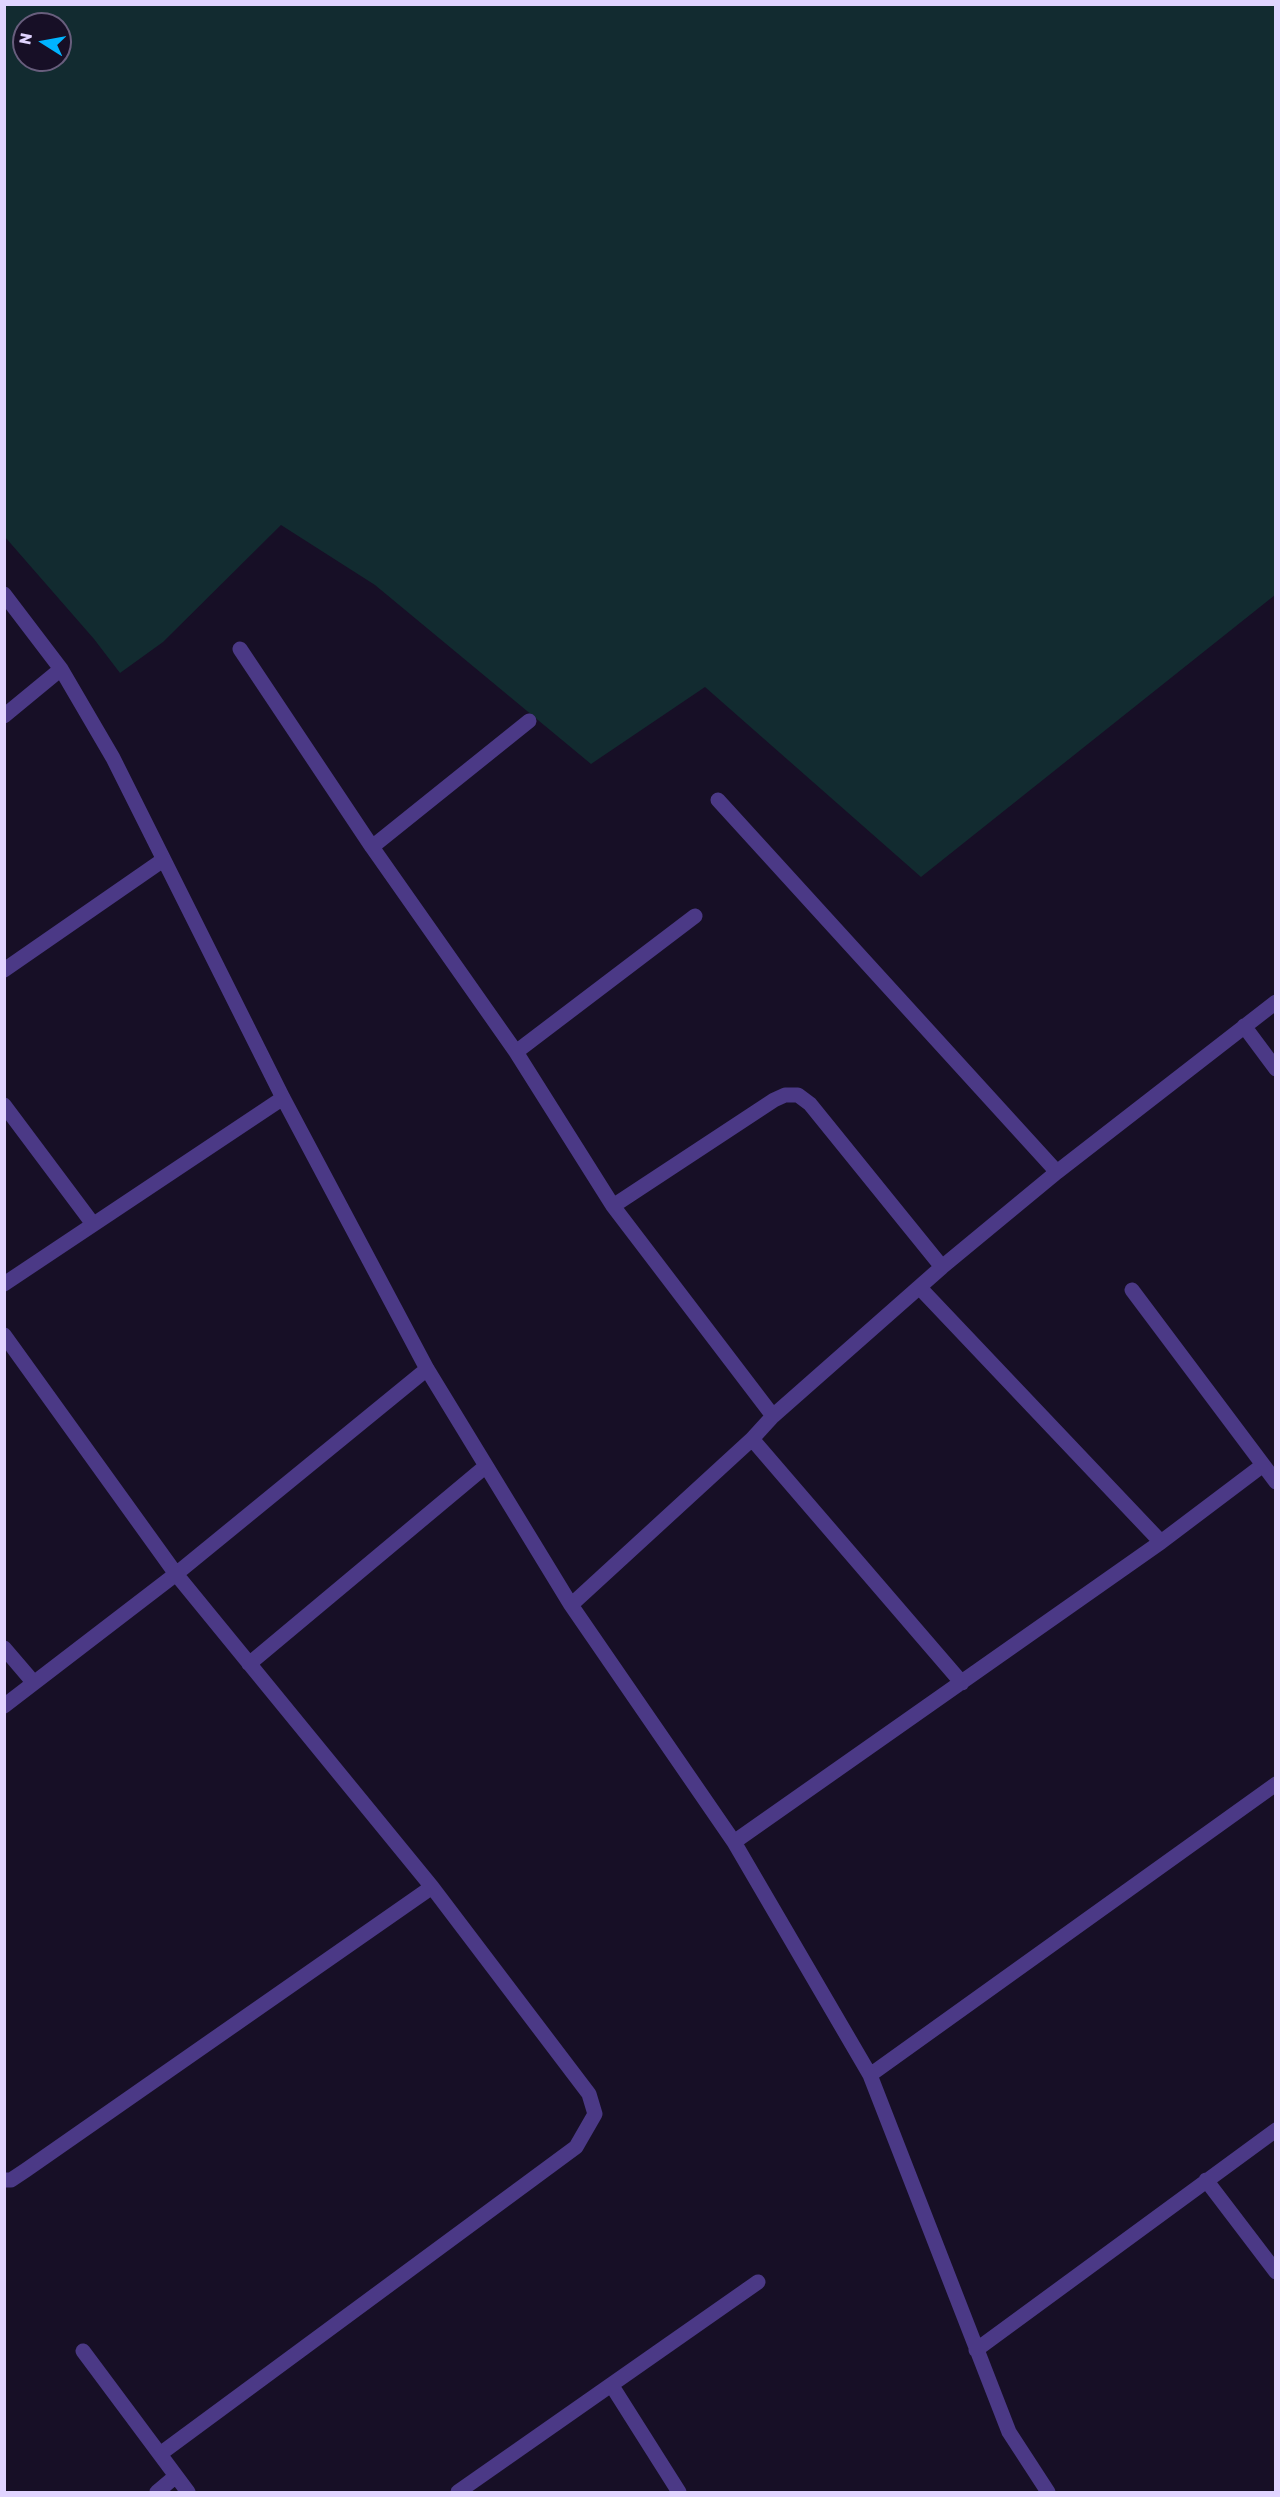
<!DOCTYPE html>
<html>
<head>
<meta charset="utf-8">
<style>
	body { margin:0 }
	#map { position:relative; width:1280px; height:2497px; overflow:hidden; background:#170f26; font-family:Rubik,sans-serif }
	canvas { display:block }
	.frame { position:absolute; inset:0; border:6px solid #e1d4ff; pointer-events:none }
	.north { position:absolute; left:12px; top:12px; width:60px; height:60px; box-sizing:border-box; background:#170f26; border:2px solid #685e7d; border-radius:50%; rotate:281deg; font-size:16px; font-weight:700; line-height:24px; text-align:center; color:#e1d4ff }
	.north::after { content:''; display:block; margin:auto; width:21px; height:27px; background:#00b4ff; clip-path:polygon(50% 0,100% 100%,50% 72%,0 100%) }
</style>
</head>
<body>
<div id="map">
<canvas width="1280" height="2497"></canvas>
<div class="frame"></div>
<div class="north">N</div>
</div>
<script>
const ctx = document.querySelector('canvas').getContext('2d');
ctx.lineJoin = 'round';
function fill(path, color) {
  ctx.fillStyle = color;
  ctx.fill(path, 'evenodd');
}
function poly(rows) {
  const path = new Path2D();
  for (const r of rows) {
    path.moveTo(r[0], r[1]);
    for (let i = 2; i < r.length; i += 2) path.lineTo(r[i], r[i + 1]);
  }
  return path;
}
function strokePath(path, color, width, dash) {
  ctx.strokeStyle = color;
  ctx.lineWidth = width;
  ctx.lineCap = dash ? 'butt' : 'round';
  ctx.setLineDash(dash || []);
  ctx.stroke(path);
}
const green = poly([
	[4,5,1275,5,1275,595,921,877,705,687,591,764,375,585,281,525,163,642,120,673,94,639,5,537],
	[24,24,60,24,60,60,24,60]
]);
const minor = poly([
	[4,594,61,669,113,758,283,1098,427,1369,571,1605],
	[240,649,372,847,516,1052,613,1206,773,1416],
	[4,716,61,669],
	[718,800,1057,1172],
	[372,847,529,721],
	[4,970,163,860],
	[1244,1026,1276,1069],
	[516,1052,695,916],
	[4,1105,93,1224],
	[613,1206,774,1100,785,1095,798,1095,810,1104,942,1267],
	[4,1284,283,1098],
	[1132,1290,1276,1482],
	[4,1335,176,1574,432,1887,589,2094,595,2114,576,2147,160,2454],
	[752,1439,962,1683],
	[1161,1542,1263,1465],
	[4,1648,34,1683],
	[249,1664,486,1466],
	[4,1706,176,1574,427,1369],
	[734,1842,1161,1542,920,1288],
	[870,2075,1276,1784],
	[4,2180,11,2180,26,2170,432,1887],
	[1206,2180,1276,2272],
	[976,2350,1276,2130],
	[83,2351,188,2492],
	[612,2386,679,2492],
	[157,2492,176,2476],
	[458,2492,758,2282],
	[1048,2492,1009,2432,870,2075,734,1842,571,1605,752,1439,773,1416,942,1267,1057,1172,1276,1002]
]);
fill(green, '#122b30');
strokePath(minor, '#4b3986', 15);
</script>
</body>
</html>
